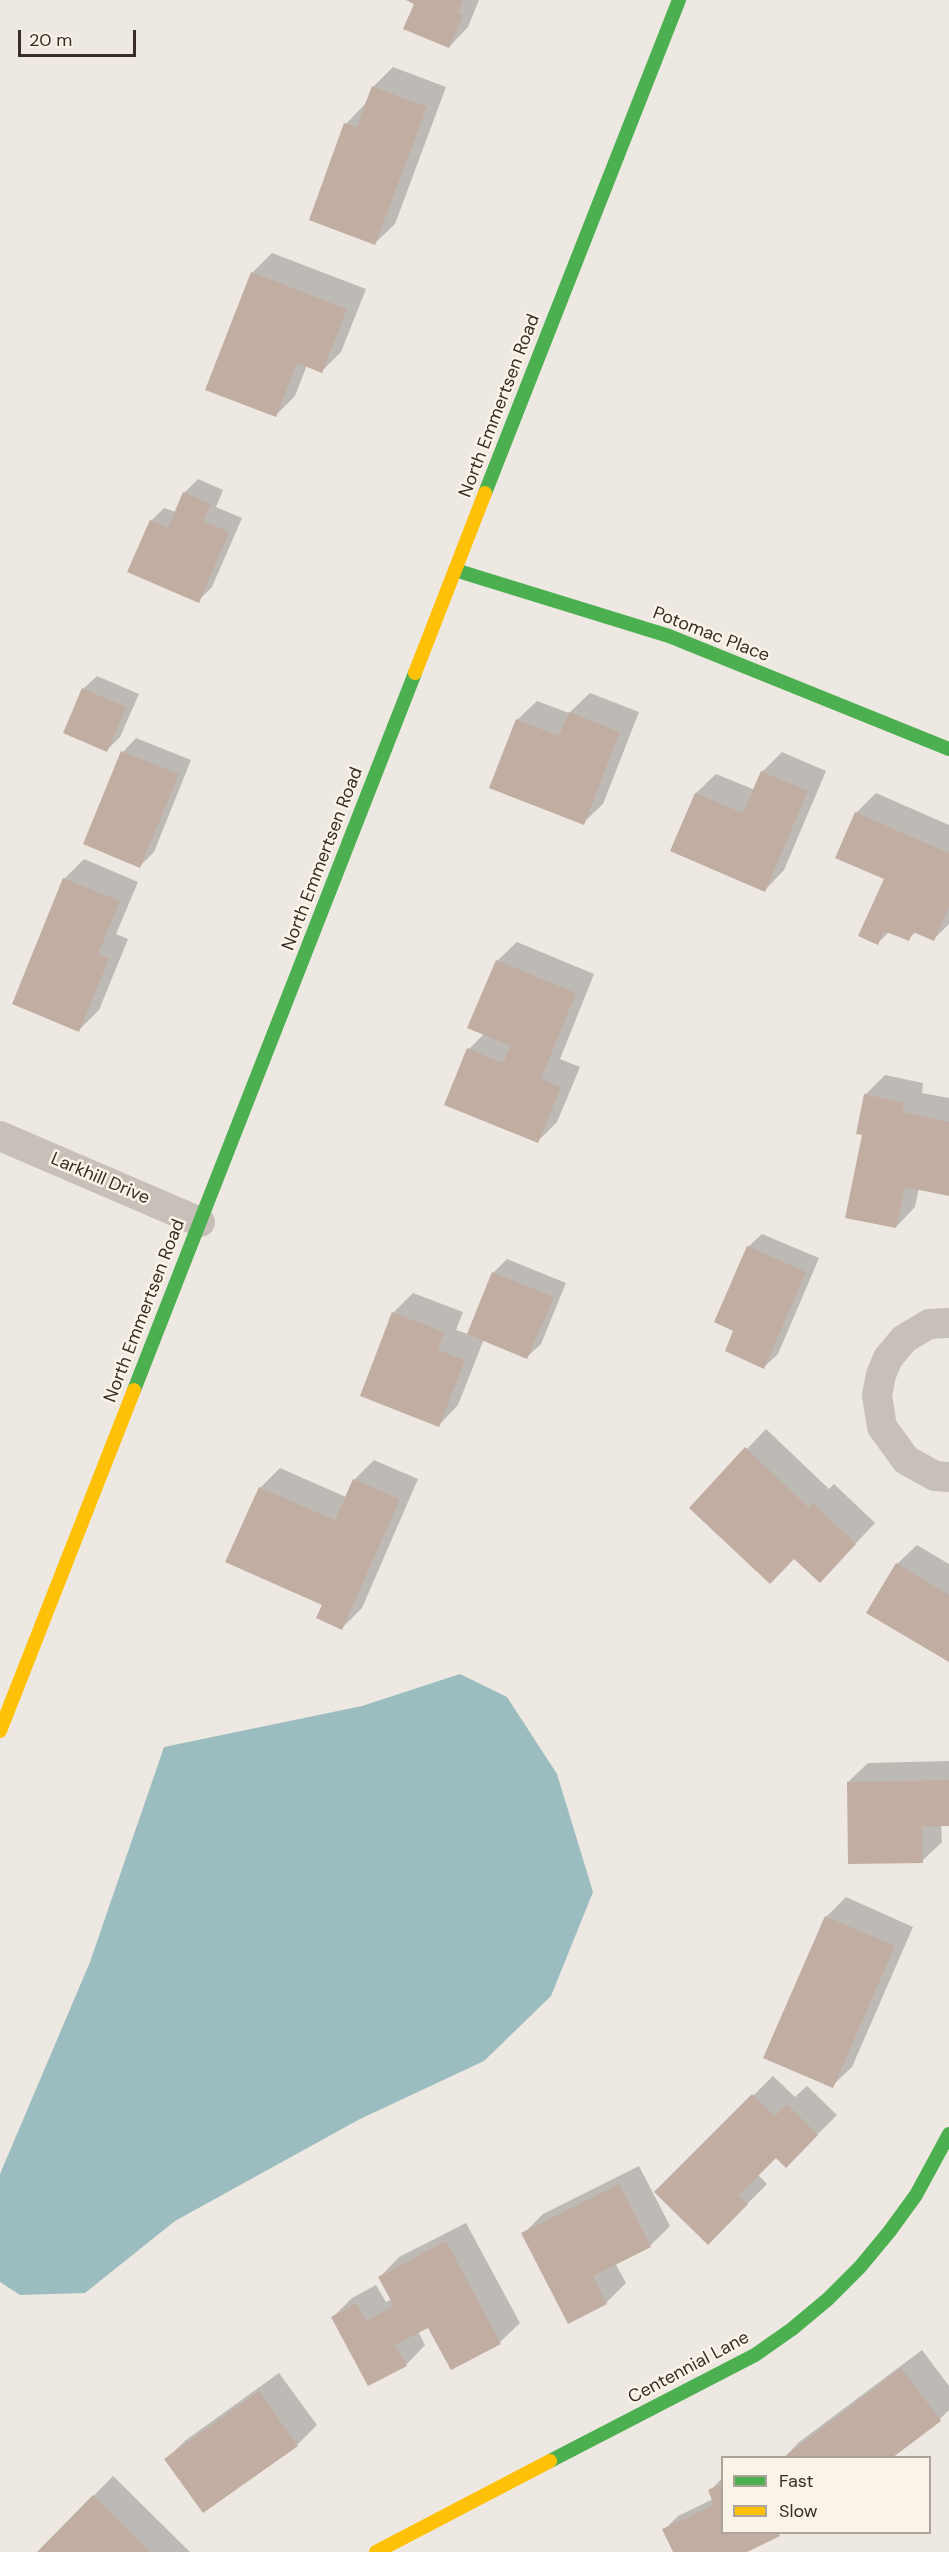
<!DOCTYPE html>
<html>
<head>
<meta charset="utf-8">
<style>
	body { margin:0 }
	#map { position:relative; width:949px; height:2552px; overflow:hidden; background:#ede8e1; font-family:"DM Sans",sans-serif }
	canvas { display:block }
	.legend { position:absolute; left:721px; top:2456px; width:210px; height:78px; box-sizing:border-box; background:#faf3e8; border:2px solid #aca49b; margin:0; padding:8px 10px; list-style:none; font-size:18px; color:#382e27 }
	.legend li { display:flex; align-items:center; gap:12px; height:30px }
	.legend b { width:30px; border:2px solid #aca49b }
	.scale { position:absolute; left:18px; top:30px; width:118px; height:27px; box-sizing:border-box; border:3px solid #382e27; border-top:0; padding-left:8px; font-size:18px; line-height:21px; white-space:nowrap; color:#382e27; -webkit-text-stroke:4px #faf3e8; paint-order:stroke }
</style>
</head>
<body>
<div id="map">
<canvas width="949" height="2552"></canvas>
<ul class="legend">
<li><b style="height:8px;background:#4caf50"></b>Fast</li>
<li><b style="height:8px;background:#ffc107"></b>Slow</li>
</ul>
<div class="scale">20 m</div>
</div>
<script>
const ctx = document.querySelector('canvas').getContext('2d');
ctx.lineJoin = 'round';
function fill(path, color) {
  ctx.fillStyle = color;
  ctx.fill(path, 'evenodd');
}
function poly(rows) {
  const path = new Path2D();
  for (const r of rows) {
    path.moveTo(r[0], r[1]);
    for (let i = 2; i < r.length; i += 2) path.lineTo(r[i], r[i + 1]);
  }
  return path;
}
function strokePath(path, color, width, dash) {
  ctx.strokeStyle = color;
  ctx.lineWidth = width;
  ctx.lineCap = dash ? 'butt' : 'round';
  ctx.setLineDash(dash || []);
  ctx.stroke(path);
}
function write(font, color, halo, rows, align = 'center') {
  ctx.font = font + ' "DM Sans",sans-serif';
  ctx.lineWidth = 5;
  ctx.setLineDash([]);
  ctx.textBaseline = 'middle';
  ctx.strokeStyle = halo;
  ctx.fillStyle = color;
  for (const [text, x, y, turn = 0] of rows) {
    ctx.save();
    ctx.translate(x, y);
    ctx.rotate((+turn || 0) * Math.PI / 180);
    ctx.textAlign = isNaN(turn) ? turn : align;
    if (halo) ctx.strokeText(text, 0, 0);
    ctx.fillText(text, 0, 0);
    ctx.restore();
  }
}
const water = poly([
	[460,1674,507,1697,557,1774,593,1892,551,1996,484,2061,360,2119,175,2221,85,2293,20,2295,0,2282,0,2174,90,1962,164,1747,362,1706]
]);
const shadow = poly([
	[409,0,479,0,468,27,449,47,416,3],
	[393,67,446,87,395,224,375,243,346,124,365,104,373,87],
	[272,253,366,289,341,352,322,371,307,365,295,396,275,416,252,273],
	[198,479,223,490,216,507,242,518,212,587,198,601,151,521,164,508,176,512,184,493],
	[97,676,139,694,120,737,107,750,83,689],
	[590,693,639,712,603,804,583,823,517,720,537,701,569,713],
	[136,738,191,760,154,852,140,866,123,752],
	[782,752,826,771,784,870,765,890,672,851,696,793,716,774,755,790,762,772],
	[876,793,949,825,949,924,934,939,916,932,908,939,890,931,878,943,886,878,856,813],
	[84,859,138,882,116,934,128,939,99,1010,79,1030,64,879],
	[517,942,594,974,560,1059,580,1067,557,1122,537,1142,469,1049,484,1034,497,961],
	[885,1075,923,1083,922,1093,949,1098,949,1194,919,1188,915,1207,896,1227,864,1133,865,1095],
	[762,1234,819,1258,778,1354,764,1367,735,1330,748,1247],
	[507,1259,566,1283,541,1344,527,1357,484,1339,458,1405,439,1425,362,1395,394,1312,413,1293,463,1312,456,1330,468,1334,493,1273],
	[766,1429,829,1489,834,1484,875,1523,839,1561,794,1557,691,1508],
	[374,1460,418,1479,362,1608,342,1628,324,1604,260,1488,280,1468,346,1497,354,1480],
	[917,1545,949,1564,949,1661,897,1564],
	[949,1761,949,1824,941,1824,942,1842,922,1861,848,1782,868,1763],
	[846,1897,913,1927,852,2067,832,2086,826,1917],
	[773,2076,795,2097,807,2086,837,2115,786,2166,776,2156,758,2175,767,2184,708,2243,656,2192],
	[639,2166,670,2226,650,2246,615,2263,626,2283,606,2303,523,2234,543,2214],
	[466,2223,520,2323,500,2342,429,2325,418,2331,425,2345,406,2365,332,2318,352,2298,376,2285,386,2302,392,2299,380,2277,399,2257],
	[922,2350,949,2386,949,2410,940,2419,889,2458,784,2458,798,2443],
	[279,2373,317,2425,297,2445,166,2459,186,2440],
	[113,2476,190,2552,39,2552],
	[722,2478,722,2532,782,2532,743,2552,675,2552,664,2530,678,2516,713,2499,710,2491]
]);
const building = poly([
	[406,0,463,0,458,13,463,15,449,48,403,29,414,4],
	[372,86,427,107,375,245,309,220,344,123,357,127],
	[251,272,347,309,322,373,297,363,276,417,205,390],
	[183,492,211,504,203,521,229,532,199,603,127,572,150,520,168,528],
	[82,688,126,707,107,752,63,733],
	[569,712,620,732,584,825,489,788,516,719,559,736],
	[121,751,179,774,140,868,83,844],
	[761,771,808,791,765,892,670,851,695,793,743,813],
	[855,812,949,853,949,907,934,941,913,932,909,941,884,931,878,945,858,936,884,879,835,858],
	[63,878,120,901,98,954,109,959,79,1032,12,1004],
	[496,960,576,993,541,1079,561,1087,538,1143,444,1105,467,1048,503,1063,511,1046,467,1028],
	[864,1094,904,1103,903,1112,949,1122,949,1196,905,1187,896,1228,845,1218,862,1135,856,1134],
	[747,1246,806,1272,764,1369,725,1351,733,1331,714,1322],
	[492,1272,554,1297,527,1359,467,1334],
	[392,1312,444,1332,438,1350,465,1360,439,1427,360,1396],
	[745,1447,809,1508,813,1503,856,1544,820,1583,794,1559,770,1584,689,1508],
	[353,1479,400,1499,342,1630,316,1618,322,1605,225,1562,259,1487,335,1520],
	[896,1563,949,1595,949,1662,866,1613],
	[949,1780,949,1826,922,1826,923,1863,848,1864,847,1782],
	[825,1916,895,1946,833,2088,763,2058],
	[752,2094,775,2116,787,2104,818,2135,786,2168,776,2158,739,2195,748,2204,708,2245,654,2192],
	[619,2184,651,2247,593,2276,607,2304,568,2324,521,2233],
	[446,2241,501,2344,451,2370,428,2328,395,2345,407,2366,368,2386,331,2317,356,2303,366,2321,394,2306,378,2277],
	[901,2368,941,2421,892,2458,783,2458],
	[259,2391,298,2446,203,2513,164,2459],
	[722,2483,722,2532,778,2532,780,2536,747,2552,673,2552,662,2529,714,2505,708,2490],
	[93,2495,151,2552,37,2552]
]);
const street = poly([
	[0,1136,200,1222],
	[949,1323,929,1324,904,1339,888,1358,881,1375,877,1395,882,1427,906,1460,935,1476,949,1477]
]);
const fast = poly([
	[485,493,679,0],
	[455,570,669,636,949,749],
	[134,1390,415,673],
	[550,2461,755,2355,792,2329,828,2299,860,2267,889,2232,916,2195,949,2134]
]);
const slow = poly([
	[415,673,485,493],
	[0,1731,134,1390],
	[376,2552,550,2461]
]);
const streetNames = [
	["North Emmertsen Road",500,406,-69],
	["Potomac Place",711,635,21],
	["North Emmertsen Road",323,859,-69],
	["Larkhill Drive",100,1179,23],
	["North Emmertsen Road",145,1311,-69],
	["Centennial Lane",689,2368,-28]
];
fill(water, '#9cbdc0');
fill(shadow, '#0003');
fill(building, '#c2ada2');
strokePath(street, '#c7c0b9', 30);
strokePath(fast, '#4caf50', 14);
strokePath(slow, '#ffc107', 14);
write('18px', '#382e27', '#faf3e8', streetNames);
</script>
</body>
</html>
